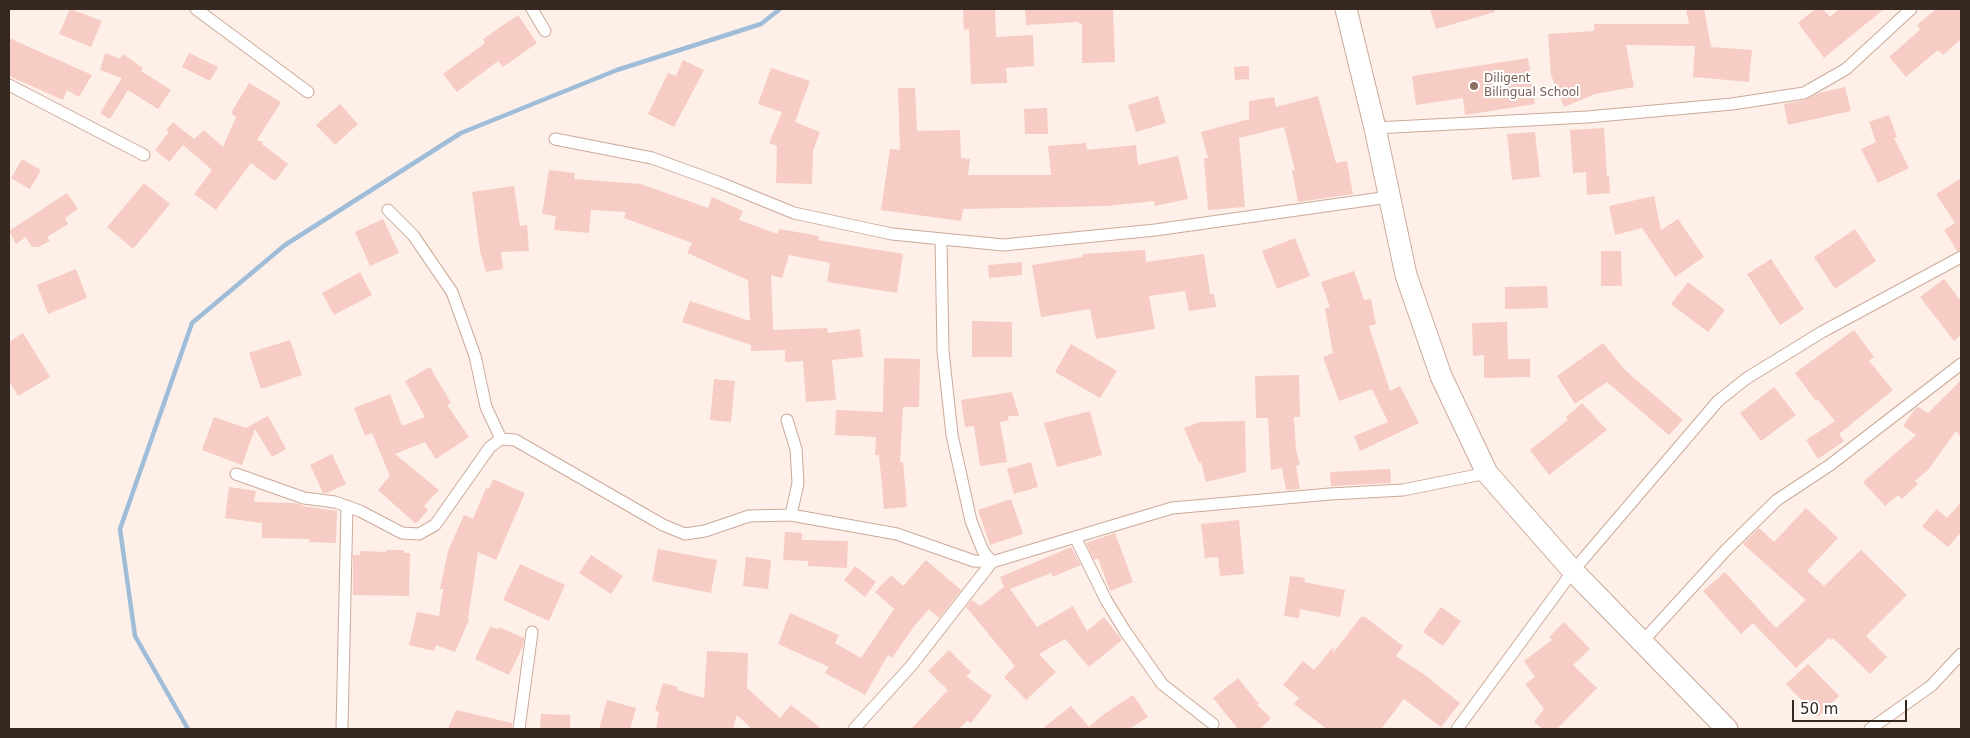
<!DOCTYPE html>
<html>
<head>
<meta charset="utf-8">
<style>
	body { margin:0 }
	#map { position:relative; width:1970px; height:738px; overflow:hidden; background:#fef0e9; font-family:"DejaVu Sans",sans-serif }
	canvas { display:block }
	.frame { position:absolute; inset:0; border:10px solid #352821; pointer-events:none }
	.scale { position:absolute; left:1792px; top:700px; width:115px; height:22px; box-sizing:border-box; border:2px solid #352821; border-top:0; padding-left:6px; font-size:15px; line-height:18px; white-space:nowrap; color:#352821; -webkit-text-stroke:4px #fff; paint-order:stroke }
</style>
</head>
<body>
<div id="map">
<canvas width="1970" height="738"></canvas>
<div class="frame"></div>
<div class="scale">50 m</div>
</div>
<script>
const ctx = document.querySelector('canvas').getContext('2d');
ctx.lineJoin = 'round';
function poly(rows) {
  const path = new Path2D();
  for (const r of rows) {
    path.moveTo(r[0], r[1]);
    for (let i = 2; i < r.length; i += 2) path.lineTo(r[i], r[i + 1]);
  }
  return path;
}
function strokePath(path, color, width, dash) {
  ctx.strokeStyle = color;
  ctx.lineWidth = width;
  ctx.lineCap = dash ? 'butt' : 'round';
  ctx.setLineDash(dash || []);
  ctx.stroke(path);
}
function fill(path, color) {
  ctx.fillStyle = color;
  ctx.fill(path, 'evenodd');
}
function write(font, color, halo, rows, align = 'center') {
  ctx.font = font + ' "DejaVu Sans",sans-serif';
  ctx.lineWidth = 4;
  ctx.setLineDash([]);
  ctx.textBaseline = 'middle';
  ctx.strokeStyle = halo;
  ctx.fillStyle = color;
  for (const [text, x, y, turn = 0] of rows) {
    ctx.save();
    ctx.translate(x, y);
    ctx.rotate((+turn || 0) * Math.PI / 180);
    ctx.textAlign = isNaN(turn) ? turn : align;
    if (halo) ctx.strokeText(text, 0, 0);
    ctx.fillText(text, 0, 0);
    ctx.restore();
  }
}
const stream = poly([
	[188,729,135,636,120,529,192,323,285,245,461,133,617,70,761,24,780,9]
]);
const building = poly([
	[70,9,102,21,91,47,59,34],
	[963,9,995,9,996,37,1033,35,1034,66,1006,68,1007,83,971,84,969,29,964,30],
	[1025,9,1113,9,1115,62,1082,63,1082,24,1079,24,1079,22,1026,25],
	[1430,9,1495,9,1495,12,1436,29],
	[1686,9,1704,9,1711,47,1752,50,1749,82,1693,77,1695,46,1626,45,1634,87,1595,94,1564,107,1551,75,1548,34,1594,31,1594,24,1689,24],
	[1815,9,1823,9,1830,17,1839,9,1884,9,1824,58,1798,23],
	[1936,9,1961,9,1961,39,1943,55,1938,50,1906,77,1889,57,1920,30,1917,25],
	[518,15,537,43,503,67,498,61,457,92,443,74,485,43,483,39],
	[9,38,92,75,79,97,67,90,63,100,9,76],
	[105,53,120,59,123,54,143,68,141,71,171,90,158,109,128,90,110,119,100,113,122,78,100,70],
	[189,53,218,67,210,81,182,67],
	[1528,58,1535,104,1465,115,1463,98,1416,105,1412,76],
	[683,60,704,70,674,127,648,114,668,73,676,76],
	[1249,66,1249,79,1235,80,1234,67],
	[771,68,810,81,795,122,820,132,813,151,812,184,776,183,777,146,769,143,782,112,758,104],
	[249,83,281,102,257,140,263,142,262,144,288,164,275,181,251,163,216,210,194,194,212,170,183,145,169,162,155,150,169,132,166,130,173,122,194,139,204,130,223,147,236,117,231,113],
	[1845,87,1851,111,1788,125,1784,104,1805,100,1819,93],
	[898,88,915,88,917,131,960,130,961,158,970,159,968,175,1051,175,1048,146,1086,143,1087,150,1136,145,1138,165,1178,156,1188,199,1155,206,1154,201,1107,206,963,209,961,221,881,210,890,149,900,150],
	[1158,96,1166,123,1136,132,1128,105],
	[1318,96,1336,163,1347,161,1353,194,1298,202,1292,170,1295,170,1284,127,1239,138,1245,207,1208,210,1204,158,1208,158,1201,132,1249,119,1249,101,1274,97,1276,107],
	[340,104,358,124,335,145,316,125],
	[1047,108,1048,134,1025,134,1024,109],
	[1889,115,1897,137,1894,138,1909,168,1878,183,1861,149,1876,142,1869,122],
	[1604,128,1607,176,1609,176,1610,193,1587,195,1586,172,1573,173,1570,130],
	[1535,132,1540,177,1512,180,1507,134],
	[22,159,41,170,30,189,11,178],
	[549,170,575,173,574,179,641,184,708,208,712,197,743,211,739,220,778,234,779,229,819,236,818,240,903,254,897,293,827,282,830,263,789,255,782,278,771,275,773,330,827,328,828,333,860,329,863,357,832,360,836,400,806,402,803,361,785,362,785,350,751,351,751,345,682,322,690,301,750,321,748,280,687,253,692,243,624,218,626,212,591,210,589,233,554,230,556,216,542,214],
	[1961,178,1961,250,1957,251,1944,230,1955,223,1936,194],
	[144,183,170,204,133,249,107,227],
	[514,186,520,226,527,225,529,251,501,252,503,269,486,272,480,251,472,192],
	[67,193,78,209,65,218,68,224,47,237,50,241,38,247,32,247,26,237,16,244,9,231],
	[1654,196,1661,230,1678,219,1704,257,1675,277,1642,228,1615,235,1609,206],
	[383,219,399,253,370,266,355,232],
	[1855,229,1876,261,1835,289,1814,257],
	[1295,238,1310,276,1277,289,1262,251],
	[1145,250,1146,262,1204,254,1210,294,1214,294,1216,307,1189,311,1185,291,1149,296,1155,329,1096,339,1090,309,1041,317,1032,265,1083,257,1083,254],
	[1601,251,1621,251,1622,286,1601,286],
	[1771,259,1804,309,1780,325,1747,274],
	[1022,262,1022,275,989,278,988,265],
	[76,269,87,298,48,314,37,285],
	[1354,271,1364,300,1371,299,1376,324,1369,326,1390,391,1400,386,1419,423,1360,451,1354,436,1388,422,1372,389,1339,401,1323,357,1333,353,1325,308,1330,307,1321,282],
	[360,272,372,295,334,315,322,293],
	[1944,279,1961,301,1961,335,1954,341,1920,297],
	[1688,282,1725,310,1708,332,1671,304],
	[1547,286,1548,308,1505,309,1505,287],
	[972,321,1012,322,1012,357,972,357],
	[1507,322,1508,359,1530,359,1530,377,1484,378,1484,355,1473,356,1472,323],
	[1854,330,1874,357,1869,361,1893,390,1839,434,1844,441,1818,459,1806,440,1835,421,1817,399,1816,401,1795,373],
	[23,333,50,377,18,396,9,381,9,342],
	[290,340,302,375,261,389,249,353],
	[1603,343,1626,371,1683,420,1669,435,1607,382,1575,404,1557,376],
	[1071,344,1117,371,1100,398,1055,372],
	[884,358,920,359,919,407,903,407,900,462,903,462,907,507,884,509,879,455,875,455,876,437,835,435,836,410,883,412],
	[430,367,451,403,447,405,469,437,436,459,425,442,395,454,439,490,424,506,428,510,416,524,378,490,390,476,372,433,365,436,354,408,390,394,402,426,425,417,405,381],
	[1299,375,1300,417,1294,417,1296,449,1300,465,1296,466,1300,489,1286,490,1282,468,1271,470,1268,418,1256,418,1255,376],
	[714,379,735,381,731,422,710,420],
	[1961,380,1961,437,1956,431,1928,470,1915,481,1918,484,1902,499,1898,495,1885,506,1863,482,1916,435,1903,426,1915,409,1918,407,1928,413],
	[1774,387,1796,415,1761,441,1740,413],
	[1012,392,1019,416,1008,416,1009,420,1000,422,1007,462,980,466,974,426,965,427,961,400],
	[1582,403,1607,430,1549,475,1530,450,1568,420,1566,417],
	[1090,411,1102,455,1057,467,1044,423],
	[268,416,286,449,272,457,255,429,242,465,202,450,214,417,246,428],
	[1245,421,1246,472,1206,482,1201,462,1199,463,1184,428,1200,422],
	[332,454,346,484,327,493,323,493,310,465],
	[1031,462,1038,487,1014,494,1007,469],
	[1390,469,1391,483,1331,486,1330,472],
	[493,479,525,493,496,560,478,552,468,619,469,620,455,652,436,645,434,651,409,645,417,612,439,616,443,589,440,589,448,551,464,515,473,519,486,488,489,489],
	[229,487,256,491,254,502,295,503,303,505,302,506,337,511,336,543,309,542,310,539,262,538,262,523,225,518],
	[1011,499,1023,534,990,545,978,510],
	[1961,502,1961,532,1948,547,1922,526,1937,509,1947,518],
	[1806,508,1838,538,1807,571,1824,586,1861,550,1907,595,1866,636,1887,657,1870,674,1833,638,1831,640,1829,638,1796,668,1753,623,1741,634,1703,591,1725,572,1776,628,1806,600,1743,544,1759,528,1774,542],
	[1239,520,1244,574,1220,576,1218,557,1205,558,1201,524],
	[785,532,802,533,802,540,848,541,847,568,808,566,808,561,783,560],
	[1115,533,1133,582,1110,591,1098,558,1094,560,1086,543],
	[1071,547,1081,565,1052,577,1051,573,1010,589,1037,627,1073,606,1087,631,1104,617,1122,640,1089,667,1065,639,1039,654,1056,672,1026,700,1004,677,1015,666,966,607,972,600,980,606,1004,587,1000,577],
	[658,549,717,560,711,593,652,581],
	[386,550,404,550,404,553,410,553,409,596,353,595,353,555,360,555,361,551,386,552],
	[591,555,623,576,611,594,579,573],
	[746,557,771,560,768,589,743,586],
	[926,560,961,590,939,618,929,609,915,625,892,658,888,655,865,695,825,673,829,667,778,644,790,613,839,635,835,643,861,658,894,609,875,592,891,575,903,586],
	[520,564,565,585,549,621,503,600],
	[855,566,876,582,865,597,844,580],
	[1290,576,1305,578,1304,582,1345,590,1340,617,1300,609,1299,618,1284,616],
	[1441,607,1461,621,1443,646,1423,632],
	[1361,617,1365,617,1403,646,1396,656,1425,675,1460,703,1441,727,1404,699,1381,729,1327,729,1294,704,1299,698,1283,685,1303,661,1314,670,1334,646,1333,653],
	[1564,622,1590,649,1573,665,1597,688,1557,729,1543,729,1534,722,1544,709,1525,684,1535,677,1524,661,1552,640,1549,637],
	[490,627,498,629,499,627,524,638,523,646,509,675,475,659],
	[949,650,971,672,966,676,992,696,971,723,967,721,959,729,911,729,948,690,928,671],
	[707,651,748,653,747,688,780,718,791,705,822,729,752,729,737,715,733,729,656,729,659,712,655,710,663,683,678,687,677,690,704,698],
	[1808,664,1839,696,1818,717,1786,684],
	[1238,678,1259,704,1257,705,1271,718,1260,729,1238,729,1213,698],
	[1133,695,1148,717,1129,729,1042,729,1071,706,1089,727,1104,714],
	[607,700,636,708,630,729,599,729],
	[456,710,512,723,512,729,448,729],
	[541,714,570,715,570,729,540,729]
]);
const street = poly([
	[196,9,308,92],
	[532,9,545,31],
	[9,85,144,155],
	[1375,128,1587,117,1732,104,1804,93,1846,69,1911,9],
	[555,139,652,158,718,182,794,213,892,234,1003,245,1155,230,1389,197],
	[388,210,413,235,452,292,475,356,486,407,501,439],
	[787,420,796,449,798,483,791,515],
	[236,474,304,498,335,502,360,511,402,533,419,534,435,525,490,447,501,439,515,440,663,525,685,534,705,531,749,516,791,515,897,534,974,561,992,562,1172,508,1330,494,1403,490,1487,473],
	[1075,537,1106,600,1125,631,1162,684,1213,724],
	[1642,642,1726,550,1777,500,1830,465,1961,364],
	[342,729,347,506],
	[519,729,532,632],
	[854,729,911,666,992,562,983,551,971,521,952,435,943,351,941,239],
	[1457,729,1573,571,1718,401,1747,378,1822,332,1961,257],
	[1870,729,1931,686,1961,654]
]);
const highway = poly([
	[1346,9,1375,128,1406,275,1441,376,1487,473,1573,571,1727,729]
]);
const markers = [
	[1474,86,5,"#8d6e63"]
];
const educationNames = [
	["Diligent",1484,79],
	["Bilingual School",1484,93]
];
strokePath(stream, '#9fbdd8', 4.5);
fill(building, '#f6ccc4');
strokePath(street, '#cbaa98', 13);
strokePath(highway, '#cbaa98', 23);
strokePath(street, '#fff', 11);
strokePath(highway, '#fff', 21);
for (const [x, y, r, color] of markers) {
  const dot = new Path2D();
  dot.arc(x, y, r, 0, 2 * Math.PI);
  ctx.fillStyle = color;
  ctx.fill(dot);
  strokePath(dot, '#fff', 2);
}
write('12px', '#785e54', '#fff', educationNames, 'left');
</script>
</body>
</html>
